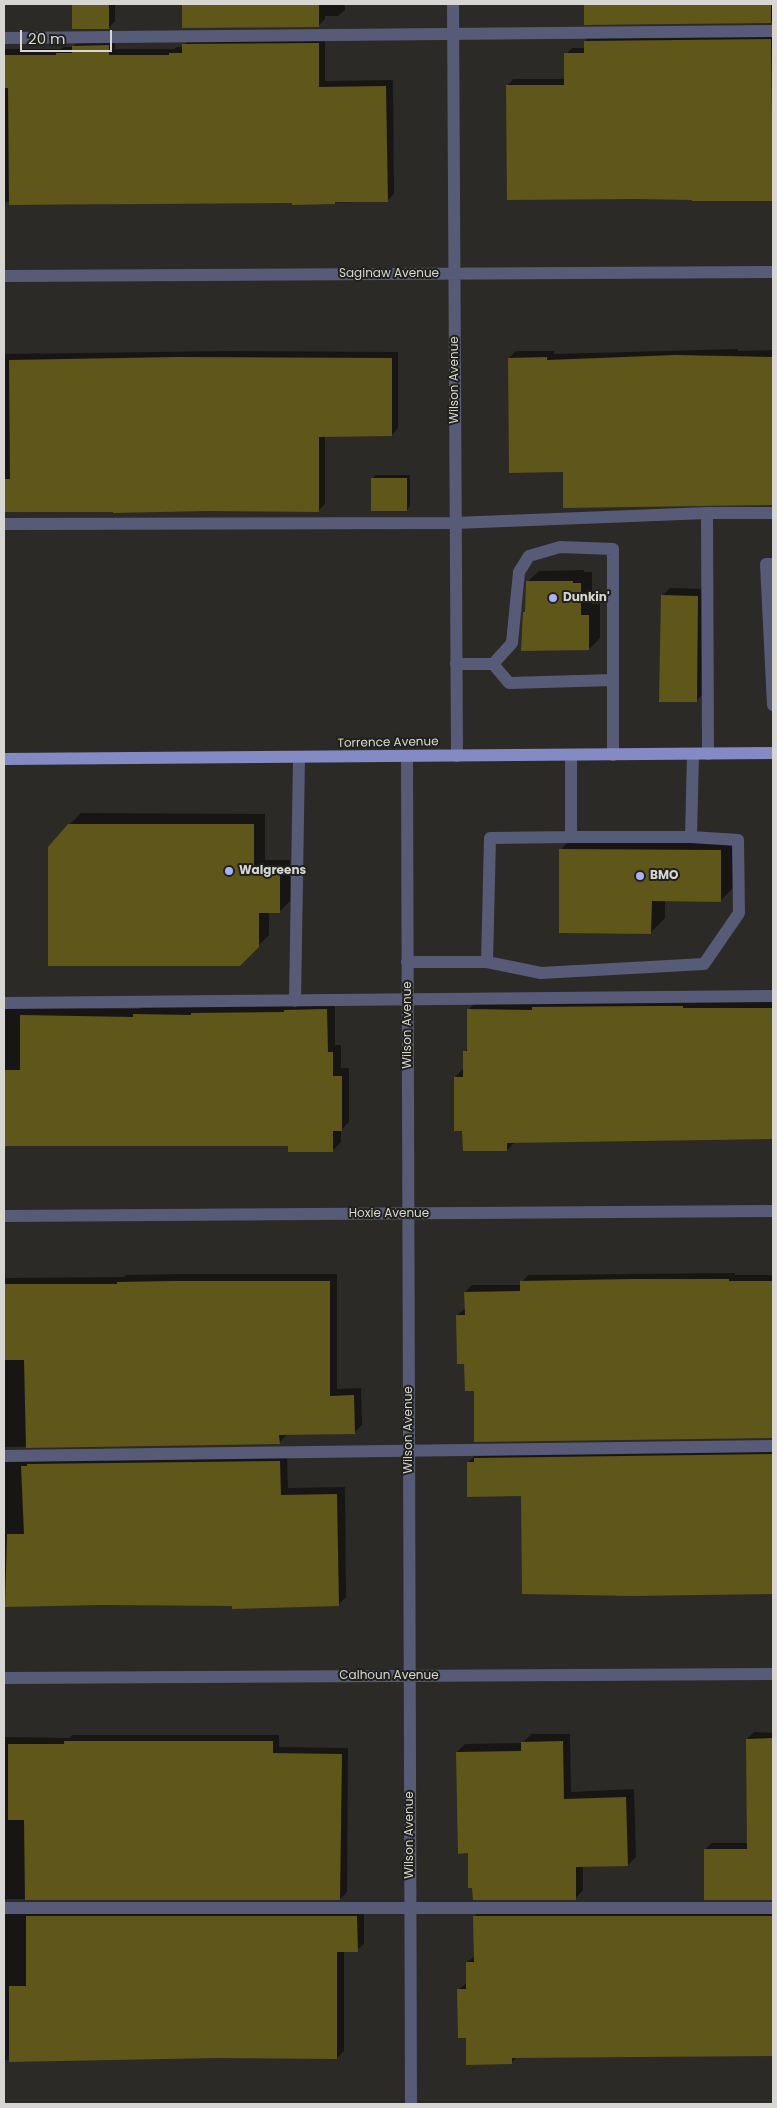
<!DOCTYPE html>
<html>
<head>
<meta charset="utf-8">
<style>
	body { margin:0 }
	#map { position:relative; width:777px; height:2108px; overflow:hidden; background:#2b2a26; font-family:Poppins,sans-serif }
	canvas { display:block }
	.frame { position:absolute; inset:0; border:5px solid #d7d6d3; pointer-events:none }
	.scale { position:absolute; left:20px; top:30px; width:92px; height:22px; box-sizing:border-box; border:2px solid #d7d6d3; border-top:0; padding-left:6px; font-size:15px; line-height:18px; white-space:nowrap; color:#d7d6d3; -webkit-text-stroke:4px #21211c; paint-order:stroke }
</style>
</head>
<body>
<div id="map">
<canvas width="777" height="2108"></canvas>
<div class="frame"></div>
<div class="scale">20 m</div>
</div>
<script>
const ctx = document.querySelector('canvas').getContext('2d');
ctx.lineJoin = 'round';
function fill(path, color) {
  ctx.fillStyle = color;
  ctx.fill(path, 'evenodd');
}
function poly(rows) {
  const path = new Path2D();
  for (const r of rows) {
    path.moveTo(r[0], r[1]);
    for (let i = 2; i < r.length; i += 2) path.lineTo(r[i], r[i + 1]);
  }
  return path;
}
function strokePath(path, color, width, dash) {
  ctx.strokeStyle = color;
  ctx.lineWidth = width;
  ctx.lineCap = dash ? 'butt' : 'round';
  ctx.setLineDash(dash || []);
  ctx.stroke(path);
}
function write(font, color, halo, rows, align = 'center') {
  ctx.font = font + ' Poppins,sans-serif';
  ctx.lineWidth = 4;
  ctx.setLineDash([]);
  ctx.textBaseline = 'middle';
  ctx.strokeStyle = halo;
  ctx.fillStyle = color;
  for (const [text, x, y, turn = 0] of rows) {
    ctx.save();
    ctx.translate(x, y);
    ctx.rotate((+turn || 0) * Math.PI / 180);
    ctx.textAlign = isNaN(turn) ? turn : align;
    if (halo) ctx.strokeText(text, 0, 0);
    ctx.fillText(text, 0, 0);
    ctx.restore();
  }
}
const shadow = poly([
	[74,4,115,4,115,21,109,28,74,28],
	[183,4,345,4,345,10,338,16,325,16,325,19,318,26,183,27],
	[585,4,773,4,773,22,585,23],
	[773,33,773,199,635,198,507,86,513,79,566,79,566,54,572,48,585,48,585,41,591,35],
	[325,37,325,81,393,80,394,194,387,201,293,204,293,202,110,203,108,204,65,205,10,204,10,202,4,202,4,49,61,49,64,47,73,47,80,39,115,39,115,49,174,49,177,47,183,47,190,38],
	[738,349,738,351,773,350,773,504,707,504,564,471,509,358,516,351,554,351,554,354],
	[228,351,398,352,398,428,392,435,325,435,325,504,318,511,4,511,4,354],
	[375,475,410,475,410,506,407,510,372,479],
	[584,570,584,572,592,572,592,604,600,604,600,638,589,649,527,611,527,582,539,571],
	[670,588,705,589,704,693,696,701,662,596],
	[81,813,265,814,265,860,290,860,290,901,279,912,269,912,269,935,240,964,69,825],
	[574,836,735,837,734,887,720,901,665,900,665,918,651,932,560,850],
	[773,998,773,1138,515,1142,507,1150,463,1129,455,1077,464,1068,464,1052,468,1048,468,1010,477,1001],
	[335,1002,335,1045,341,1045,341,1068,349,1068,349,1122,341,1130,341,1142,333,1150,290,1144,4,1145,4,1008,140,1009,142,1007],
	[735,1273,735,1275,773,1275,773,1437,475,1440,475,1390,465,1363,457,1315,466,1308,465,1292,472,1285,522,1285,522,1282,528,1275],
	[181,1274,337,1274,337,1389,361,1388,362,1425,354,1433,287,1434,279,1443,4,1447,4,1278,124,1277,126,1275],
	[773,1448,773,1593,633,1594,522,1494,468,1462,475,1456],
	[4,1450,287,1453,288,1488,345,1487,346,1597,338,1605,103,1604,4,1606],
	[754,1732,773,1733,773,1899,705,1899,705,1849,712,1843,748,1843,747,1739],
	[531,1734,570,1734,571,1792,634,1789,636,1857,628,1865,583,1866,583,1890,575,1899,469,1852,457,1752,465,1744,523,1743],
	[72,1735,279,1735,279,1747,348,1748,347,1892,340,1899,4,1899,4,1737,69,1738],
	[4,1906,364,1910,364,1944,357,1950,344,1951,344,2051,337,2058,218,2056,4,2060],
	[773,1909,773,2056,518,2056,511,2063,467,2036,458,1990,467,1983,467,1962,475,1956,474,1917,481,1910]
]);
const building = poly([
	[72,4,109,4,109,29,72,29],
	[182,4,319,4,319,27,182,28],
	[584,4,771,4,771,23,584,25],
	[771,39,773,201,692,201,692,200,635,199,507,200,506,85,564,85,564,53,584,53,584,41],
	[319,43,319,87,386,86,388,202,335,202,335,204,292,205,292,203,9,205,8,88,4,88,4,55,56,55,56,53,72,53,72,46,109,45,109,55,169,55,169,53,182,53,182,44],
	[676,355,773,357,773,505,563,508,563,472,509,473,508,358,547,357,547,360],
	[178,357,392,358,392,436,319,437,319,512,207,511,113,513,113,512,4,512,4,479,10,479,9,360],
	[371,478,407,478,407,511,371,511],
	[526,581,573,581,573,583,581,583,581,615,589,615,589,650,521,651,523,612,525,612],
	[661,595,698,596,697,702,659,702],
	[68,824,254,824,254,871,280,871,280,913,259,913,259,947,240,966,48,966,48,847],
	[559,849,721,850,721,902,652,901,651,934,559,933],
	[647,1006,683,1006,683,1008,773,1008,773,1139,507,1143,507,1151,463,1151,462,1131,454,1131,454,1077,463,1077,463,1051,467,1051,467,1009,532,1010,532,1007],
	[327,1009,328,1052,333,1052,333,1076,342,1076,342,1131,333,1131,333,1152,288,1152,288,1146,4,1146,4,1070,20,1070,20,1015,133,1017,133,1014,191,1015,191,1013,284,1012,284,1010],
	[632,1279,729,1279,729,1281,773,1281,773,1438,474,1442,474,1391,465,1391,464,1364,457,1364,456,1315,465,1315,464,1292,520,1291,520,1281],
	[173,1281,330,1281,330,1396,354,1395,355,1434,279,1435,280,1444,26,1448,24,1360,5,1360,5,1284,117,1284,117,1282],
	[773,1454,773,1594,633,1596,522,1594,521,1496,467,1497,467,1462,474,1462,474,1458],
	[280,1461,281,1495,337,1494,339,1606,232,1609,232,1606,103,1605,5,1607,7,1534,24,1534,21,1466,27,1466,27,1464],
	[773,1738,773,1900,704,1900,704,1849,747,1849,746,1739],
	[64,1741,273,1741,273,1753,342,1754,340,1900,25,1900,24,1820,8,1820,8,1744,64,1744],
	[563,1741,564,1799,626,1797,628,1866,576,1867,576,1900,473,1900,472,1888,468,1888,468,1853,458,1854,456,1752,521,1751,521,1742],
	[26,1916,357,1916,358,1952,337,1952,337,2059,218,2058,9,2062,9,1986,26,1986],
	[473,1916,773,1916,773,2056,512,2058,512,2064,466,2065,466,2038,458,2038,457,1989,466,1989,466,1962,474,1962]
]);
const lane = poly([
	[4,38,773,31],
	[707,513,708,754],
	[4,524,455,523,707,513,773,513],
	[773,564,766,564,773,705],
	[456,664,493,664,509,683,613,680],
	[493,664,512,643,519,572,529,556,560,547,613,549,613,755],
	[691,837,693,754],
	[407,962,487,962,490,838,571,837,571,755],
	[487,962,541,973,704,964,739,913,738,840,691,837,571,837],
	[295,1001,299,757],
	[4,1003,773,996],
	[4,1456,773,1446],
	[4,1908,773,1908]
]);
const street = poly([
	[453,4,457,756],
	[4,276,773,272],
	[407,756,411,2104],
	[4,1216,773,1211],
	[4,1678,773,1674]
]);
const primary = poly([
	[4,759,773,753]
]);
const markers = [
	[553,598,5,"#a8b0fc"],
	[229,871,5,"#a8b0fc"],
	[640,876,5,"#a8b0fc"]
];
const streetNames = [
	["Saginaw Avenue",389,274],
	["Wilson Avenue",455,380,-90],
	["Torrence Avenue",388,743,-1],
	["Wilson Avenue",408,1025,-90],
	["Hoxie Avenue",389,1214],
	["Wilson Avenue",409,1430,-90],
	["Calhoun Avenue",389,1676],
	["Wilson Avenue",410,1835,-90]
];
const poiNames = [
	["Dunkin'",563,598],
	["Walgreens",239,871],
	["BMO",650,876]
];
fill(shadow, '#0007');
fill(building, '#5f5619');
strokePath(lane, '#575b77', 12);
strokePath(street, '#575b77', 12);
strokePath(primary, '#848ac3', 12);
for (const [x, y, r, color] of markers) {
  const dot = new Path2D();
  dot.arc(x, y, r, 0, 2 * Math.PI);
  ctx.fillStyle = color;
  ctx.fill(dot);
  strokePath(dot, '#21211c', 2);
}
write('12px', '#d7d6d3', '#21211c', streetNames);
write('bold 12px', '#d7d6d3', '#21211c', poiNames, 'left');
</script>
</body>
</html>
